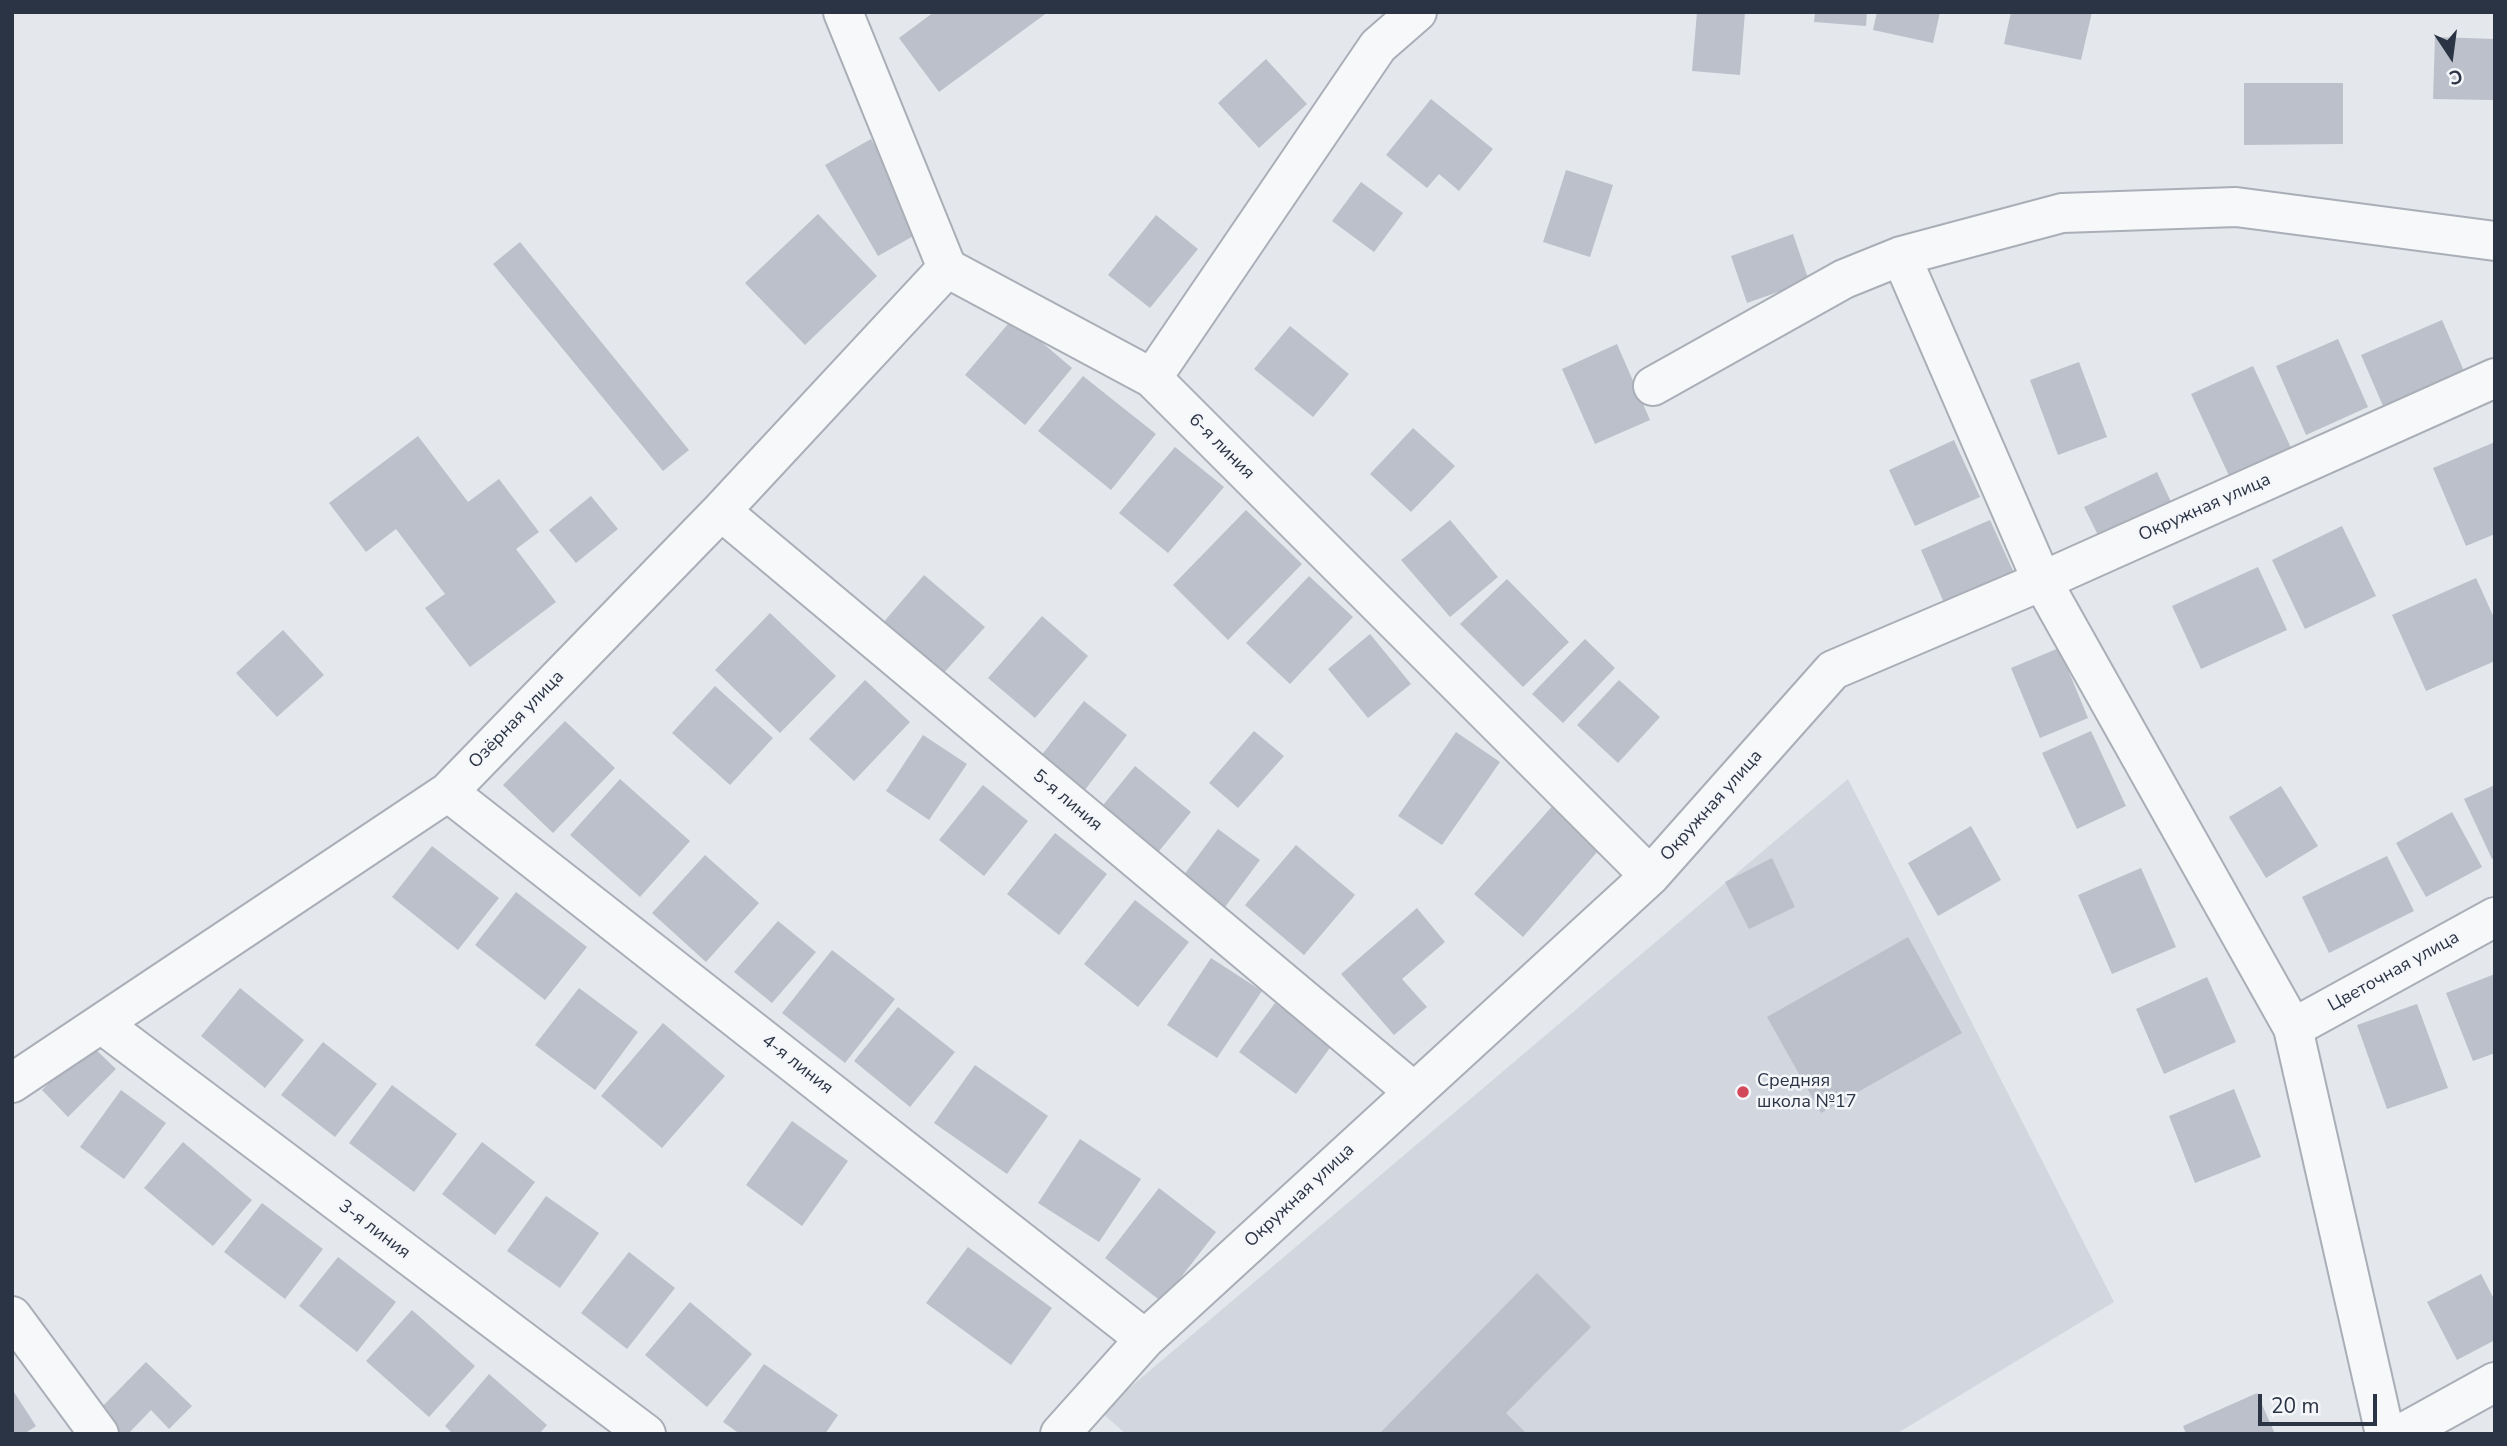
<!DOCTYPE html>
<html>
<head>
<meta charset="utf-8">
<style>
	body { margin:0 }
	#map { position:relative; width:2507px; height:1446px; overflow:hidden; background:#e4e7ec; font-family:"Nunito Sans",sans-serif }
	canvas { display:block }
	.frame { position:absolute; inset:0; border:14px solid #2b3445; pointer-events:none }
	.north { position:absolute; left:2416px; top:21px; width:70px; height:70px; -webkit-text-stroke:5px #f4f6f9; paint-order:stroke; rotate:167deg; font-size:19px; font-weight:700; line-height:28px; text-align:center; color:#2b3445 }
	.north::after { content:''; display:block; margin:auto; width:24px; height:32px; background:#2b3445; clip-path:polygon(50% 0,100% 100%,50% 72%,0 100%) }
	.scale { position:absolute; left:2258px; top:1394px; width:119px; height:32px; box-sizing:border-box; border:4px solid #2b3445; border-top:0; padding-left:9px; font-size:21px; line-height:24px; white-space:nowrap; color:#2b3445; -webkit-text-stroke:5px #f4f6f9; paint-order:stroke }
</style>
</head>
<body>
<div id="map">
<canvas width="2507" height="1446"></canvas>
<div class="frame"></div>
<div class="north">С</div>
<div class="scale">20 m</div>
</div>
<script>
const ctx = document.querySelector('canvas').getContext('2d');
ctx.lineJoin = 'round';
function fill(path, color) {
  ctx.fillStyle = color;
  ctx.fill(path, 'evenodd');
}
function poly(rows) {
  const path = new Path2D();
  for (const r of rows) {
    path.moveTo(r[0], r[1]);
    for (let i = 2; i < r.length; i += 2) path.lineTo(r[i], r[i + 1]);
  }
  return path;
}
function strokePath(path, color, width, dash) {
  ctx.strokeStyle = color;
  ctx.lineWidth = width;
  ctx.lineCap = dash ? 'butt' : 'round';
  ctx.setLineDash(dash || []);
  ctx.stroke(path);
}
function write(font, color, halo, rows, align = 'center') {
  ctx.font = font + ' "Nunito Sans",sans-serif';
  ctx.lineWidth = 5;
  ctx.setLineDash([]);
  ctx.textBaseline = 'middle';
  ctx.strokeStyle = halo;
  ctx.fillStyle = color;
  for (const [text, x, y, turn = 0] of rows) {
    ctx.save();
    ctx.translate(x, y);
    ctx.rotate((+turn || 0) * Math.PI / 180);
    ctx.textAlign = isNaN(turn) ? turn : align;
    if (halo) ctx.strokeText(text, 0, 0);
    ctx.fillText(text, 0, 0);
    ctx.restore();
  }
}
const built = poly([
	[1848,779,2114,1302,1896,1434,1126,1434,1101,1412]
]);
const building = poly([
	[934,12,1048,12,939,92,899,38],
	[1697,12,1745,12,1740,75,1692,71],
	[1815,12,1867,12,1866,26,1814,22],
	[1877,12,1940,12,1933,43,1873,30],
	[2011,12,2092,12,2081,60,2004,44],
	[2435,37,2495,39,2493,100,2433,99],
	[1266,59,1307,104,1259,148,1218,103],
	[2244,83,2343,83,2343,144,2244,145],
	[1431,99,1493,149,1459,191,1439,174,1427,188,1386,155],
	[871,139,924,230,878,256,825,165],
	[1566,170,1613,185,1590,257,1543,242],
	[1361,182,1403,213,1374,252,1332,221],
	[818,214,877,276,805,345,745,283],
	[1156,215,1198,249,1150,308,1108,275],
	[1793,234,1809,281,1747,303,1731,256],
	[520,242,689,450,663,471,493,264],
	[1013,318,1072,368,1025,425,965,375],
	[2442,320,2464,371,2383,406,2361,355],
	[1290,326,1349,374,1313,417,1254,369],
	[2338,339,2368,407,2306,435,2276,366],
	[1617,344,1650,420,1595,444,1562,369],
	[2079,362,2107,437,2058,455,2030,380],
	[2253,366,2293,452,2231,480,2191,394],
	[1083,376,1156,434,1111,490,1038,431],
	[1413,428,1455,466,1411,512,1370,474],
	[418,436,468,502,499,479,539,532,516,549,556,602,470,667,425,608,445,594,396,529,366,552,329,503],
	[1954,440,1980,497,1915,526,1889,470],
	[2495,442,2495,534,2466,546,2433,468],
	[1175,447,1224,487,1168,553,1119,513],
	[2157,472,2173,506,2101,541,2084,507],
	[591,496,618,529,576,563,549,530],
	[1246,510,1302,564,1228,640,1173,585],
	[1450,520,1498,577,1450,617,1401,560],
	[1990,520,2015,575,1945,605,1921,550],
	[2342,526,2376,596,2305,629,2272,560],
	[2258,567,2287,630,2201,669,2172,606],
	[924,575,985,627,942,675,882,624],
	[1309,576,1353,617,1290,684,1246,643],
	[2476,578,2495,620,2495,661,2426,691,2392,615],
	[1507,579,1569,642,1523,687,1460,624],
	[770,613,836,676,780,733,715,670],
	[1042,616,1088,656,1035,718,988,678],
	[283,630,324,675,277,717,236,673],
	[1370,634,1411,684,1368,718,1328,669],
	[1585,639,1615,668,1563,723,1532,694],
	[2059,648,2088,718,2040,738,2011,668],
	[865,680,910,722,854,781,809,739],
	[1619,680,1660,717,1618,763,1577,725],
	[715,686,773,738,730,785,672,733],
	[1084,701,1127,735,1081,795,1037,761],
	[565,721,615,768,553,833,503,785],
	[1254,731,1284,756,1238,808,1209,783],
	[2091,731,2126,806,2077,829,2042,753],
	[1456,732,1500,762,1442,845,1398,816],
	[923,735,967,764,929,820,886,791],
	[1135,766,1191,812,1155,856,1099,810],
	[620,779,690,841,640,897,570,835],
	[983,785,1028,821,984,876,939,840],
	[2495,785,2495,858,2492,859,2464,799],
	[2281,786,2318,846,2266,878,2229,817],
	[1556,802,1604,844,1523,937,1474,894],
	[2452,812,2482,867,2426,897,2396,843],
	[1971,826,2001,880,1938,916,1908,863],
	[1218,829,1260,860,1222,911,1180,880],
	[1055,833,1107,874,1059,935,1007,894],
	[1296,845,1355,895,1304,955,1245,905],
	[432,846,499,898,458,950,392,897],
	[705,855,759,903,706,962,652,913],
	[2387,856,2414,911,2329,953,2302,897],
	[1772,858,1795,907,1749,929,1725,882],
	[2141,868,2176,947,2112,974,2078,895],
	[516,892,587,947,545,1000,475,945],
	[1135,900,1189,942,1138,1007,1084,964],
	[1417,908,1445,942,1402,979,1427,1007,1394,1035,1341,974],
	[778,921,816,952,772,1003,734,972],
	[1908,937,1962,1033,1821,1113,1767,1017],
	[832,950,895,999,845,1063,782,1013],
	[1211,958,1262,991,1217,1058,1167,1025],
	[2495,974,2495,1053,2473,1061,2446,993],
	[2207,977,2236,1042,2164,1074,2136,1009],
	[240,988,304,1040,265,1088,201,1036],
	[579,988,638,1032,595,1090,535,1045],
	[1275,1003,1332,1045,1296,1094,1239,1052],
	[2417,1004,2448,1088,2387,1109,2357,1025],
	[898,1007,955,1052,910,1107,854,1061],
	[663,1023,725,1076,662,1148,601,1096],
	[323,1042,377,1084,335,1137,281,1095],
	[89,1043,116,1069,68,1117,42,1090],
	[975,1065,1048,1116,1007,1174,934,1123],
	[392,1085,457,1134,414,1192,349,1143],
	[2234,1089,2261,1157,2195,1183,2169,1116],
	[121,1090,166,1123,124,1179,80,1147],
	[792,1121,848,1161,802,1226,746,1185],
	[1080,1139,1141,1179,1099,1242,1038,1203],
	[183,1142,252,1200,213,1246,144,1188],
	[482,1142,535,1182,495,1235,442,1194],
	[1159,1188,1216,1232,1162,1302,1105,1258],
	[546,1196,599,1233,560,1288,507,1251],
	[262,1203,323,1249,285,1299,224,1252],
	[968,1247,1052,1308,1011,1365,926,1303],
	[629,1252,675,1288,627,1349,581,1313],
	[338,1257,396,1302,357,1352,299,1306],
	[1537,1273,1591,1327,1506,1413,1527,1434,1379,1434],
	[2481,1274,2495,1301,2495,1340,2457,1360,2427,1302],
	[690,1302,752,1354,707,1407,645,1355],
	[412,1310,475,1366,429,1417,366,1361],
	[146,1362,192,1406,169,1429,151,1410,128,1434,120,1434,97,1412],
	[764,1364,838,1415,825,1434,740,1434,723,1422],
	[489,1374,547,1425,539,1434,453,1434,445,1426],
	[12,1389,36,1426,24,1434,12,1434],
	[2257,1393,2275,1434,2186,1434,2183,1426]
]);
const minor = poly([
	[843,12,947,268,1152,378,1650,876],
	[1901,256,2042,581,2293,1028,2385,1434],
	[1152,378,1378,46,1417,12],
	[1653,386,1844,279,1901,256,2062,213,2236,207,2495,241],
	[721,511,1413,1091],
	[448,792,1145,1339],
	[103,1025,646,1434],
	[2293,1028,2495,917],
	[12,1083,448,792,721,511,947,268],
	[12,1316,99,1434],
	[1060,1434,1145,1339,1650,876,1833,670,2042,581,2495,378],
	[2401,1434,2495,1382]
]);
const markers = [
	[1743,1092,7,"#d1495b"]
];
const streetNames = [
	["6-я линия",1221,447,45],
	["Окружная улица",2205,508,-24],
	["Озёрная улица",517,720,-46],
	["5-я линия",1067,801,40],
	["Окружная улица",1712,806,-48],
	["Цветочная улица",2394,972,-29],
	["4-я линия",797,1065,38],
	["Окружная улица",1300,1196,-43],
	["3-я линия",374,1230,37]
];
const poiNames = [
	["Средняя",1757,1082],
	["школа №17",1757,1103]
];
fill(built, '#d2d6de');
fill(building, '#bbc0ca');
strokePath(minor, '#a9aeb7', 42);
strokePath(minor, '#f7f8fa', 38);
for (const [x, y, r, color] of markers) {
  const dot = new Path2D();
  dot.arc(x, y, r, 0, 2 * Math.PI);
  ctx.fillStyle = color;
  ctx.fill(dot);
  strokePath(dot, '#f4f6f9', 2.5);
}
write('18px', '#2b3445', '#f4f6f9', streetNames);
write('18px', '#2b3445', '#f4f6f9', poiNames, 'left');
</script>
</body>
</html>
